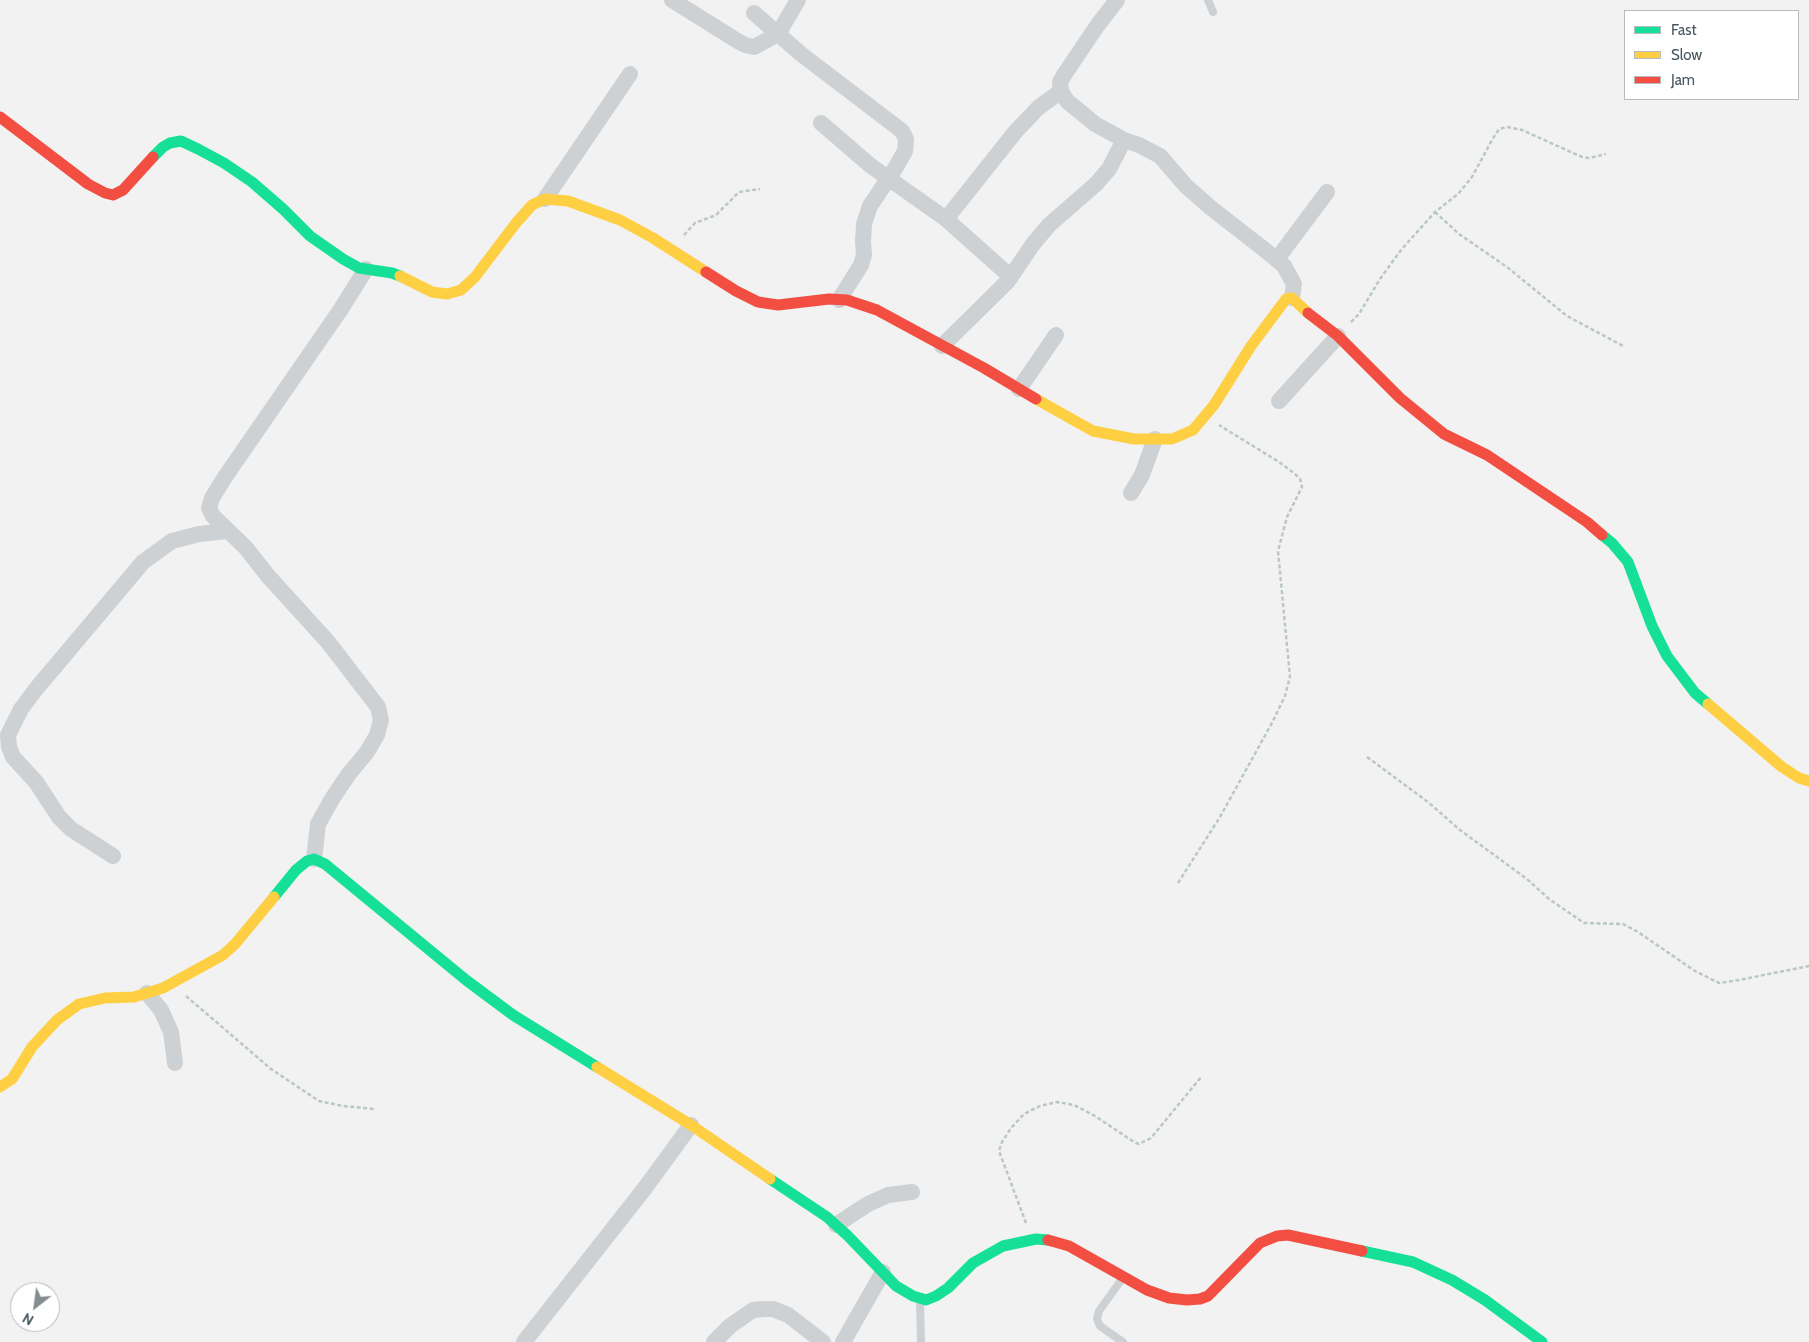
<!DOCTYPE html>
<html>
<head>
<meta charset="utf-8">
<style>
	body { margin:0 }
	#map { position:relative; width:1809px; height:1342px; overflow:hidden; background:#f2f2f2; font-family:Cabin,sans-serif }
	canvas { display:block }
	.legend { position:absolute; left:1624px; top:10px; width:175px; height:90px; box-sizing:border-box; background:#fff; border:1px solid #b5bbbf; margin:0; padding:6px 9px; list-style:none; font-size:15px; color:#47565f }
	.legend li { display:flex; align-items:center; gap:10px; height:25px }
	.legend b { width:25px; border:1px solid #b5bbbf }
	.north { position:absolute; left:10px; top:1282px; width:50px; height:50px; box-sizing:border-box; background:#fff; border:1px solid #b5bbbf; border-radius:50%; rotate:210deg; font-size:14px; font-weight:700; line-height:20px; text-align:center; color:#47565f }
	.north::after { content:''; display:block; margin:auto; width:18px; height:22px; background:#838d92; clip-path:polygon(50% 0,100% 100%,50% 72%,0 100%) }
</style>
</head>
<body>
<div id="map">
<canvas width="1809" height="1342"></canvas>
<ul class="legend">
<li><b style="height:6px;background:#16e098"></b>Fast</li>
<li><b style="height:6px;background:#ffcf43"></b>Slow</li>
<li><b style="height:6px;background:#f24e42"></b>Jam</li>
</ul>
<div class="north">N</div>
</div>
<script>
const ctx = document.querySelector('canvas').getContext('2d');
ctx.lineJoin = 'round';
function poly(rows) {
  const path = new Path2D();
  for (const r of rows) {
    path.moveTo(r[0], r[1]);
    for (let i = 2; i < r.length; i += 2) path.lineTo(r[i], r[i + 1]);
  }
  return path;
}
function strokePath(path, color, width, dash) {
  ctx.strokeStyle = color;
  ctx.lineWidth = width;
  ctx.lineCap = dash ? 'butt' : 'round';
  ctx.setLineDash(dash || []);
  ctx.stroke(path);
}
const path = poly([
	[1435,212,1459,234,1507,267,1567,316,1625,347],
	[684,235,695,223,716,215,739,192,760,189],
	[1351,322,1359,314,1380,279,1401,250,1435,212,1458,194,1472,177,1492,140,1499,129,1507,127,1522,130,1582,157,1589,158,1606,154],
	[1367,757,1428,802,1460,830,1527,879,1549,899,1584,923,1623,924,1638,932,1695,971,1719,983,1739,980,1809,966],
	[1178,883,1220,817,1273,721,1285,696,1290,677,1278,551,1287,517,1302,487,1300,479,1294,473,1279,462,1219,425],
	[186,996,271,1069,319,1101,343,1106,374,1109],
	[1026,1223,999,1151,1002,1142,1011,1128,1024,1114,1040,1106,1057,1102,1074,1105,1095,1116,1134,1142,1139,1144,1151,1138,1202,1076]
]);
const lane = poly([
	[1208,0,1213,12],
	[1122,1279,1099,1311,1097,1319,1100,1326,1123,1342],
	[920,1300,921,1342]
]);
const street = poly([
	[672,0,736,40,745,45,754,47,778,34,798,0],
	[1117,0,1097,26,1064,75,1060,82,1061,91,1067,101,1095,124,1124,140,1139,145,1160,156,1186,186,1211,208,1265,250,1284,266,1294,284,1292,298],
	[754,13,801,54,902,131,906,139,905,151,896,167,870,206,864,224,863,242,864,255,861,265,839,300],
	[821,123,871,166,946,219,1011,277],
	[545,199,630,74],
	[946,219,1016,131,1038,108,1061,91],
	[1277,259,1327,192],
	[942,346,1008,281,1033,244,1049,225,1096,184,1109,169,1124,140],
	[1019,389,1056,335],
	[1279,401,1338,336],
	[1131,493,1142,475,1155,439],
	[113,856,71,829,59,817,36,782,13,757,9,747,8,735,21,709,36,689,143,562,172,541,199,534,227,531],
	[314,859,318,824,332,799,348,775,367,752,377,735,381,720,378,707,328,642,268,576,246,548,213,516,209,508,212,498,225,477,341,309,366,269],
	[147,993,161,1010,171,1032,175,1063],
	[836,1225,868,1204,888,1195,912,1192],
	[524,1342,645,1188,691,1125],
	[714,1342,730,1326,753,1310,764,1309,773,1309,788,1315,823,1342],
	[843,1342,883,1272]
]);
const fast = poly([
	[153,157,163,147,170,143,181,141,198,149,224,163,252,182,283,209,310,236,343,259,359,268,392,273,400,276],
	[1602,535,1612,543,1628,562,1652,626,1667,656,1695,693,1708,704],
	[274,897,296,870,307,861,314,859,325,864,466,980,513,1015,597,1067],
	[770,1179,827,1217,848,1236,896,1286,913,1296,926,1300,936,1296,948,1288,973,1263,1003,1246,1036,1239,1048,1240],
	[1362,1251,1413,1262,1452,1280,1485,1300,1542,1342]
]);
const slow = poly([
	[400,276,432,292,447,294,461,290,475,277,516,223,532,205,545,199,568,201,620,220,653,238,706,272],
	[1036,399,1093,431,1134,439,1172,439,1193,430,1214,405,1251,346,1286,299,1292,298,1308,313],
	[1708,704,1782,767,1799,778,1809,781],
	[597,1067,691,1125,770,1179],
	[0,1087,12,1079,32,1047,57,1020,79,1004,105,998,134,997,163,988,223,955,235,944,274,897]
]);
const jam = poly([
	[0,117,88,184,105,193,113,195,123,190,153,157],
	[706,272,736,291,758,302,778,305,829,299,847,300,877,310,984,368,1036,399],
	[1308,313,1338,336,1400,398,1444,434,1487,455,1587,522,1602,535],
	[1048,1240,1069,1246,1147,1290,1169,1298,1187,1300,1200,1299,1208,1296,1260,1243,1277,1236,1288,1235,1362,1251]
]);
strokePath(path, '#bac8c2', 2.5, [4, 2.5]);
strokePath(lane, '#cdd1d3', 8);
strokePath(street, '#cdd1d3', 16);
strokePath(fast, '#16e098', 11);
strokePath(slow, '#ffcf43', 11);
strokePath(jam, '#f24e42', 11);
</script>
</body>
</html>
